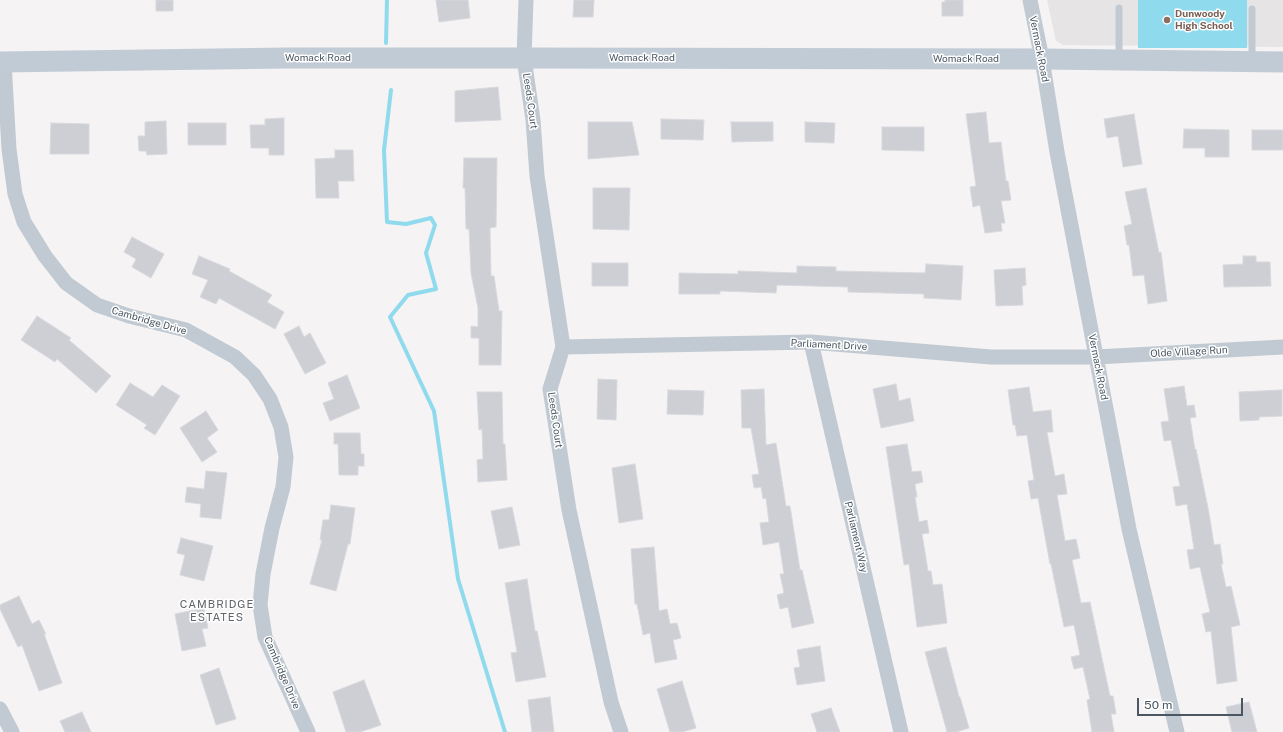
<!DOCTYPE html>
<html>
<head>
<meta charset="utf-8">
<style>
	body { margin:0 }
	#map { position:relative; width:1283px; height:732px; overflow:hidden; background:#f5f3f3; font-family:"Public Sans",sans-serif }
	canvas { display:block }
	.scale { position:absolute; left:1137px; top:698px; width:106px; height:18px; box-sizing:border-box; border:2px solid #4a5661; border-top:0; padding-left:5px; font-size:12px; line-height:14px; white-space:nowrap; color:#4a5661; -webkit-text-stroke:3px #fff; paint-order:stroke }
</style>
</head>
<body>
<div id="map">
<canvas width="1283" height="732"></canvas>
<div class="scale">50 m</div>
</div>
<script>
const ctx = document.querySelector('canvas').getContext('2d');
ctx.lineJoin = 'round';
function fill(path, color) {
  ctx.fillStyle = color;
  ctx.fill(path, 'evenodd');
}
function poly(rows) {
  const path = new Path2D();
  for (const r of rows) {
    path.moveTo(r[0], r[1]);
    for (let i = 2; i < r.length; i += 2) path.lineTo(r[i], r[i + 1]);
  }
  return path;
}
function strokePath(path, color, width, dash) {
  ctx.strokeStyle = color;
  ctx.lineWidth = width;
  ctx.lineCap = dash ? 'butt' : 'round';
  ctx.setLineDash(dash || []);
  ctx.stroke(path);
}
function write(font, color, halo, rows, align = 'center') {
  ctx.font = font + ' "Public Sans",sans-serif';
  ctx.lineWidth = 3;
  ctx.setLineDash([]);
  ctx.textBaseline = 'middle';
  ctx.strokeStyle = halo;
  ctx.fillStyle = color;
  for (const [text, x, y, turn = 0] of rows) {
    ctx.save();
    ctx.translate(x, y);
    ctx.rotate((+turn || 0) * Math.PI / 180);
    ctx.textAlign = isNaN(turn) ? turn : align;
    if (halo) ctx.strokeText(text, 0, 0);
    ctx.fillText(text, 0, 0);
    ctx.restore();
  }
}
const education = poly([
	[1047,0,1283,0,1283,47,1063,45,1056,41]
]);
const water = poly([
	[1138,0,1247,0,1247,48,1138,48]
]);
const stream = poly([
	[386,43,387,0],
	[391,90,384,150,387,222,406,224,431,218,435,225,426,253,436,289,408,295,390,317,434,411,458,579,505,732]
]);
const building = poly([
	[156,0,173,0,173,11,156,11,156,0],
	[436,0,468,0,470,18,439,22,436,0],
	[574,0,594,0,593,17,573,17,574,0],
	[945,0,963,0,963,16,942,16,942,2,945,2,945,0],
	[498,87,501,120,455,122,455,91,498,87],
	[986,112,989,143,1001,142,1006,181,1008,181,1011,200,1001,201,1005,223,1001,223,1002,231,985,233,980,205,973,207,970,187,976,186,966,114,986,112],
	[1134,114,1142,164,1123,167,1118,136,1107,138,1104,119,1134,114],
	[284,118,284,155,269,155,269,148,251,148,250,125,265,125,265,119,284,118],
	[661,119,704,120,703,140,661,139,661,119],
	[166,121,167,154,147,155,146,151,139,151,138,136,145,136,145,122,166,121],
	[588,122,632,122,639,155,588,159,588,122],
	[731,122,773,122,773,141,732,142,731,122],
	[805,122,835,123,834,143,805,142,805,122],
	[51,123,89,124,89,154,50,154,51,123],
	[188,123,226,123,226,145,188,145,188,123],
	[882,127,924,127,924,151,882,150,882,127],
	[1184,129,1229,130,1229,157,1205,157,1205,148,1183,148,1184,129],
	[1252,130,1283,130,1283,150,1252,150,1252,130],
	[335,150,353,150,354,181,338,181,339,198,316,198,315,159,335,158,335,150],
	[464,158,497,158,496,227,490,228,491,276,494,276,499,311,502,311,501,365,479,365,479,338,471,338,471,326,478,327,478,308,471,273,469,229,466,229,465,188,463,188,464,158],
	[593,188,630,188,629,230,593,229,593,188],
	[1146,188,1159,253,1161,252,1167,301,1148,304,1144,275,1133,276,1129,245,1127,245,1124,226,1132,224,1125,192,1146,188],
	[132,237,164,254,151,278,132,267,136,259,124,252,132,237],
	[199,256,230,269,229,271,272,295,267,302,284,312,275,329,219,298,216,304,200,297,208,280,192,274,199,256],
	[1243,256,1256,256,1256,262,1270,262,1271,286,1224,287,1223,265,1243,264,1243,256],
	[592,263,628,263,628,286,592,286,592,263],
	[926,264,963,266,961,300,924,298,924,294,848,292,848,287,777,285,776,293,720,291,720,294,679,294,679,273,738,274,738,271,797,273,797,266,836,267,836,271,925,273,926,264],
	[1025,268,1026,285,1022,286,1023,305,996,306,994,270,1025,268],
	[37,316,71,338,69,340,111,376,96,393,57,359,55,362,21,340,37,316],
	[299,326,304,337,310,333,326,363,305,374,284,334,299,326],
	[347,375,360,408,330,421,323,403,334,399,328,383,347,375],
	[598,379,617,380,616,420,597,419,598,379],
	[130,383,153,397,162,385,180,396,155,435,144,428,147,425,116,405,130,383],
	[896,384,899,401,910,398,914,421,881,428,873,389,896,384],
	[1184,386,1187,406,1194,405,1196,417,1190,418,1195,450,1196,449,1209,513,1214,545,1220,544,1223,564,1221,564,1226,587,1231,586,1240,625,1231,627,1237,681,1217,684,1211,631,1206,632,1202,614,1210,612,1200,567,1190,569,1187,550,1194,549,1187,504,1176,506,1173,487,1180,486,1171,440,1164,441,1161,422,1169,421,1164,389,1184,386],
	[1029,387,1033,412,1051,410,1053,432,1047,432,1055,476,1064,474,1067,494,1057,495,1065,541,1076,539,1080,558,1072,560,1081,603,1090,602,1110,696,1113,696,1116,714,1111,714,1114,732,1092,732,1087,700,1090,699,1083,667,1074,669,1071,657,1080,655,1074,625,1064,627,1051,564,1050,564,1038,498,1031,499,1028,481,1034,480,1027,435,1017,436,1015,425,1013,425,1008,390,1029,387],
	[764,389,766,445,776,443,786,506,790,506,800,570,802,570,814,623,792,628,788,607,780,609,777,595,784,593,780,574,784,574,779,542,763,545,760,523,769,522,766,498,763,499,761,487,754,488,752,475,759,474,751,428,742,428,741,390,764,389],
	[668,390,704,391,703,415,667,414,668,390],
	[1282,390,1282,416,1259,417,1259,420,1240,421,1239,392,1282,390],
	[477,392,502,392,503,444,505,444,507,480,478,482,477,460,483,459,482,429,479,430,477,392],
	[206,411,218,430,207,438,217,452,202,462,180,428,206,411],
	[334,433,360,433,361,454,364,454,364,466,358,466,358,475,339,475,338,444,334,444,334,433],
	[907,444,912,472,921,471,923,482,915,484,917,497,915,497,919,522,927,520,929,533,922,534,928,571,931,571,933,585,942,584,947,623,917,627,909,564,904,565,886,447,907,444],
	[635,464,643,519,619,523,612,468,635,464],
	[206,471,227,473,221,519,200,517,201,504,185,502,187,487,204,489,206,471],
	[331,505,355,508,350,544,348,544,336,591,310,584,322,540,320,540,323,520,329,520,331,505],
	[512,507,520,545,499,549,491,511,512,507],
	[181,538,213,546,204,581,180,575,185,555,177,553,181,538],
	[654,547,659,611,667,609,670,624,677,623,681,638,673,640,677,659,655,663,650,633,643,635,637,604,635,604,631,549,654,547],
	[527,579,535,631,537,631,546,677,516,682,511,653,517,652,505,583,527,579],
	[19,596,32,624,39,620,46,634,44,634,62,683,39,691,22,645,18,647,0,609,0,605,19,596],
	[204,608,208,628,202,629,206,646,182,651,175,614,204,608],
	[820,646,825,681,797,685,794,668,800,667,797,650,820,646],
	[946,647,959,697,960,697,969,728,956,732,947,732,925,652,946,647],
	[219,668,236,719,216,725,200,675,219,668],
	[364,680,381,725,360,732,346,732,333,692,364,680],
	[682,681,696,728,682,732,670,732,657,689,682,681],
	[550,697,554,732,532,732,528,700,550,697],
	[1249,702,1257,732,1232,732,1226,707,1249,702],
	[831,708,840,732,817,732,811,714,831,708],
	[82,712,91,732,65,732,60,721,82,712]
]);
const lane = poly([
	[1119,8,1119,58],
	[1252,9,1252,59]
]);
const street = poly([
	[526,0,524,58,533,120,537,176,563,347,550,389,569,510,611,702,621,732],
	[1030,0,1042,59,1057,152,1129,529,1177,732],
	[4,62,9,149,15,194,24,222,45,256,66,283,97,305,129,316,186,330,235,357,254,375,270,399,281,427,286,457,283,487,272,528,263,574,260,605,265,637,308,732],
	[811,342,901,732],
	[563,347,811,342,991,357,1096,357,1283,347],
	[0,709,12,732]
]);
const secondary = poly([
	[0,62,287,58,524,58,1042,59,1283,62]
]);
const markers = [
	[1167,20,4,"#8d6e63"]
];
const educationNames = [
	["Dunwoody",1175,14],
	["High School",1175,26]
];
const streetNames = [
	["Vermack Road",1039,49,79],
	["Womack Road",318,58],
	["Womack Road",642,58],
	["Womack Road",966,59],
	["Leeds Court",530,101,82],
	["Cambridge Drive",149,321,16],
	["Parliament Drive",829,345,3],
	["Olde Village Run",1189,352,-3],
	["Vermack Road",1098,367,79],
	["Leeds Court",555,420,82],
	["Parliament Way",856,537,77],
	["Cambridge Drive",282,673,67]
];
const neighbourhoodNames = [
	["CAMBRIDGE",217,605],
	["ESTATES",217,618]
];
fill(education, '#e6e4e5');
fill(water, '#90daee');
strokePath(stream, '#90daee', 4);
fill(building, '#cdcfd5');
strokePath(building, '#d7d9de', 1);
strokePath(lane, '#c1cad2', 7);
strokePath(street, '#c1cad2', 15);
strokePath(secondary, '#c1cbd6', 21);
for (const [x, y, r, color] of markers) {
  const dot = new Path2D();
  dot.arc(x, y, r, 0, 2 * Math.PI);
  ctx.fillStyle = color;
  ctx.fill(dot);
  strokePath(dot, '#fff', 1.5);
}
write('bold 10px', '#785e54', '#fff', educationNames, 'left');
write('10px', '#4a5661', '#fff', streetNames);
ctx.letterSpacing = '1px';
write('11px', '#5f6368', '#fff', neighbourhoodNames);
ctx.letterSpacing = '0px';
</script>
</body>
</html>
